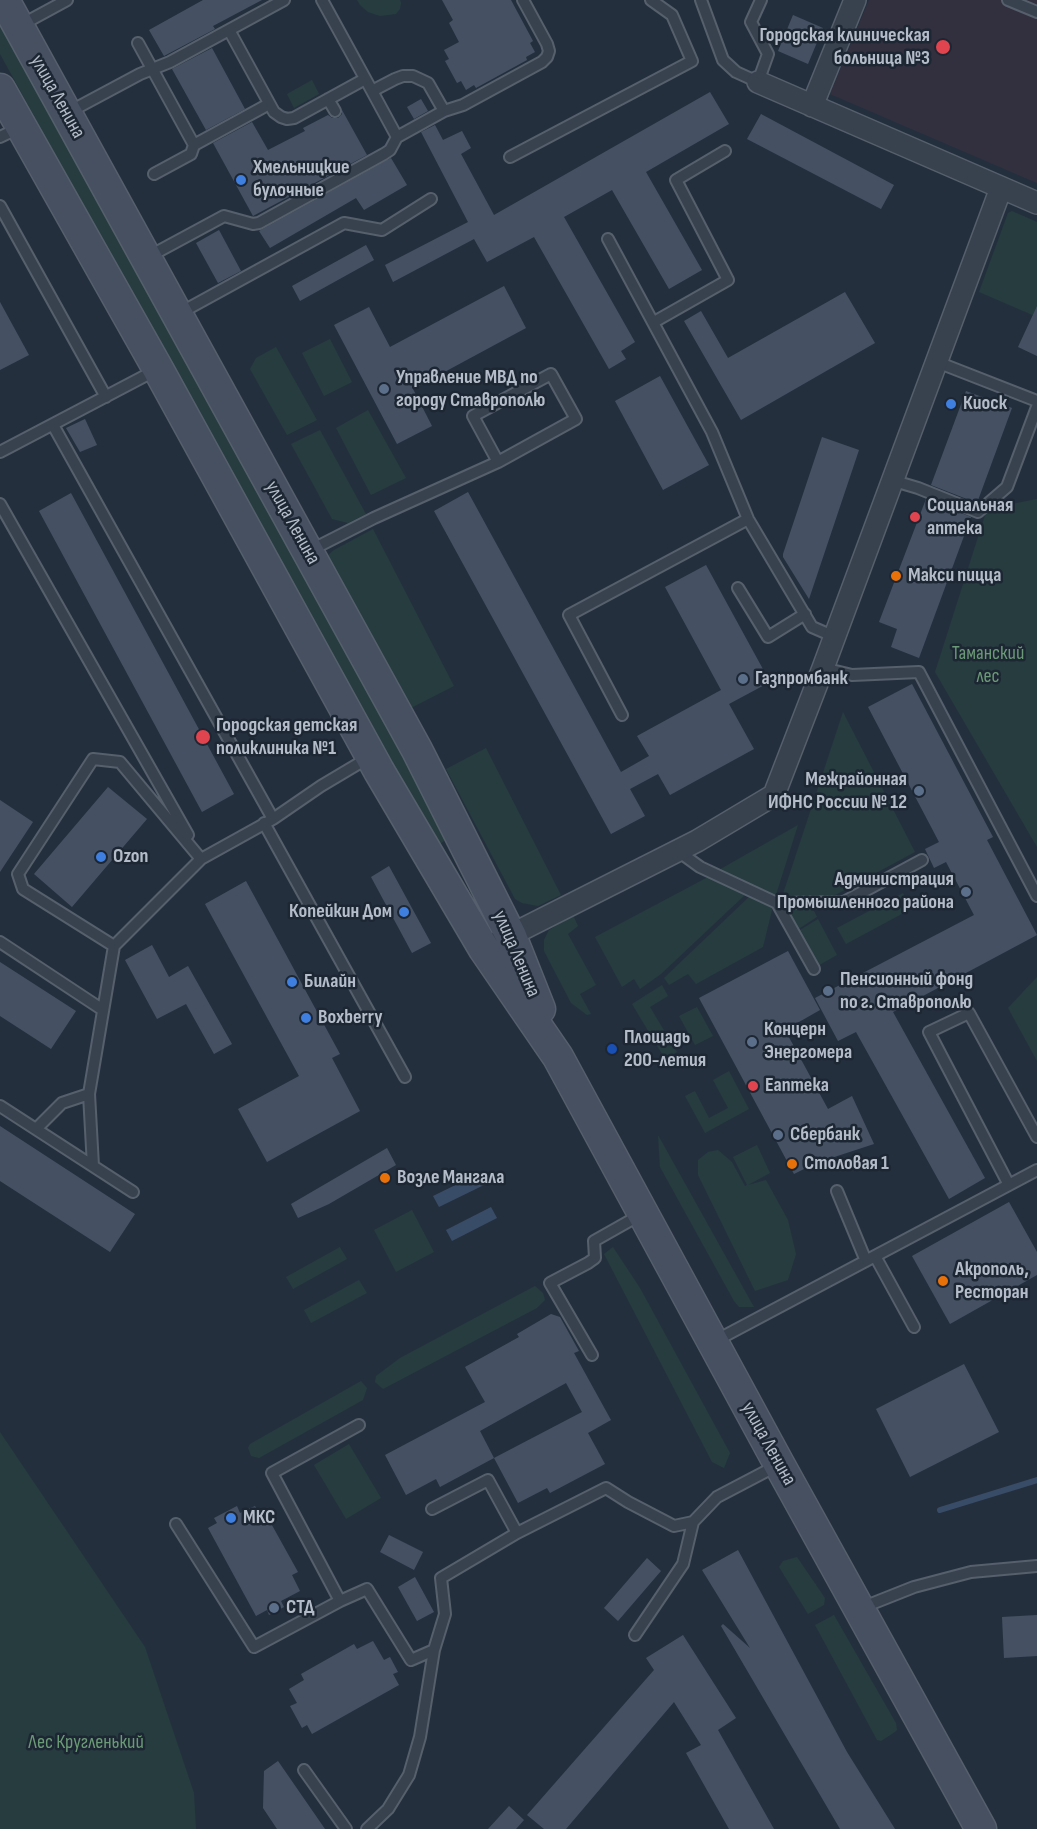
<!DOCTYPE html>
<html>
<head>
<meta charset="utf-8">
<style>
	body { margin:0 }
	canvas { display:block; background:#242f3e }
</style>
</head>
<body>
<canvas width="1037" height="1829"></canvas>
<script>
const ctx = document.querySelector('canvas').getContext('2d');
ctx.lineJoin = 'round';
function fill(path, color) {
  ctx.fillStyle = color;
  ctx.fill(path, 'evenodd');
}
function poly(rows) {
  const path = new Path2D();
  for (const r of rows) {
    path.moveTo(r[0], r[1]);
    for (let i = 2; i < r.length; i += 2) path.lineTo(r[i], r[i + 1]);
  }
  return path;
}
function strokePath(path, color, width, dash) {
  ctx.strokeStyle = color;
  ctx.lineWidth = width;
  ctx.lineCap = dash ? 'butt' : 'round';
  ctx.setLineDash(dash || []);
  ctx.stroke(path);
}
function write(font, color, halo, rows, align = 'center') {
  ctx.font = font + ' "Sofia Sans Condensed",sans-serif';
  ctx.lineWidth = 5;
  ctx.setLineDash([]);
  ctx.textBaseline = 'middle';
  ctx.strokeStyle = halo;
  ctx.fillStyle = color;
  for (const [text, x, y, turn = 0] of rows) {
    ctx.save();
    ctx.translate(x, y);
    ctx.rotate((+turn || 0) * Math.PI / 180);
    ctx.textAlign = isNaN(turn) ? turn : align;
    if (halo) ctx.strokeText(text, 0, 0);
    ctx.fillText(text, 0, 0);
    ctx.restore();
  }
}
const medical = poly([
	[869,0,1037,0,1037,183,830,94]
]);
const green = poly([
	[357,0,400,0,401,3,400,9,396,14,380,16,368,12,360,5],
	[0,22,406,758,446,838,443,842,439,844,392,766,0,54],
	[312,80,319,94,294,108,287,94],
	[1012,211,1037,222,1037,317,979,292,1008,213],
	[330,339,352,382,324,396,302,353],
	[276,347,317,420,287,435,250,369,256,358],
	[368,410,406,478,371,495,336,428],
	[320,430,366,514,348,523,332,519,291,444],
	[1037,499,1037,847,935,672,987,509],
	[373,529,454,686,409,709,328,555,334,550],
	[843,712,915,852,826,900,781,900],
	[486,748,561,895,538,906,522,903,515,899,446,769],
	[798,825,775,898,717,871],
	[710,876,747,893,661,974,640,989,634,979,622,987,595,937],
	[903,893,911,909,846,944,837,928],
	[751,895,773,906,763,947,696,984,688,974,669,985,664,978],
	[811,905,817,917,794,932,781,906],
	[573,915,578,926,568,934,596,985,580,994,591,1014,587,1015,571,1003,544,951,544,940,549,930],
	[818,919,837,955,814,968,795,933],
	[1037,977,1037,1061,1008,1008],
	[662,985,668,996,650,1007,677,1052,665,1059,632,1004],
	[697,1007,713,1036,695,1045,679,1016],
	[729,1071,749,1109,705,1133,685,1096,695,1091,709,1118,728,1108,713,1080],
	[658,1135,754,1307,739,1307,734,1301,660,1167],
	[757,1145,770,1173,748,1185,766,1180,788,1220,796,1254,788,1280,755,1291,698,1175,698,1160,708,1152,718,1150,732,1162,745,1186,747,1185,733,1157],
	[412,1210,434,1252,396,1272,374,1230],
	[340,1247,347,1259,293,1289,286,1277],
	[613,1247,640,1288,730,1453,724,1468,712,1462,604,1254],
	[359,1280,367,1293,311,1323,304,1310],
	[535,1286,543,1293,545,1300,537,1308,383,1389,375,1382,376,1376,400,1358],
	[361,1381,367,1388,363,1400,259,1458,251,1456,248,1448,250,1444],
	[0,1432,145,1647,194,1793,196,1829,0,1829],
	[349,1444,381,1498,346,1519,314,1465],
	[797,1557,825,1598,824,1605,808,1614,779,1567,783,1561],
	[834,1615,896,1723,897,1730,895,1732,881,1741,877,1740,815,1625]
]);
const water = poly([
	[478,1174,484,1185,439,1207,433,1196],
	[491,1207,497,1218,452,1241,446,1230]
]);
const stream = poly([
	[940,1510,1037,1480]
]);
const building = poly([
	[203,0,262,0,213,26,215,29,164,56,149,30],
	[442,0,511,0,533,41,530,43,535,52,526,57,527,60,476,88,474,85,466,90,461,81,457,83,445,61,449,59,444,50,459,42,449,23,453,20],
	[793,15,823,28,808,64,778,51],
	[212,48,245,109,206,130,172,69],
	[710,92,729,124,646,172,702,270,669,289,612,190,564,217,635,342,621,351,626,359,609,369,534,237,487,262,474,239,393,282,385,265,468,222,421,132,435,125,443,140,462,131,471,148,461,154,494,215],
	[421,99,428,111,414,119,407,107],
	[342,110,367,155,253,216,213,143,252,122,268,150,305,131,303,128,328,115,332,118,338,118,342,114],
	[761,114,894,185,881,209,747,139],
	[391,158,407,185,364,210,356,198,270,248,259,231],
	[219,230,241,271,218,283,196,243],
	[366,245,374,260,300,301,292,286],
	[504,286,526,328,413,389,432,426,397,444,334,325,369,307,390,347],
	[845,292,875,343,741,420,684,321,701,311,728,358],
	[0,302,29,355,0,370],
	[1037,306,1037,356,1018,347],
	[660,376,709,465,663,490,615,401],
	[966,391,1012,408,977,503,931,485],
	[85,419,97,445,80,452,66,428],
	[822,437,859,450,809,599,783,557,783,554],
	[468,492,621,772,649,756,637,736,721,690,665,587,706,565,770,682,729,704,754,749,670,795,658,774,630,789,645,816,611,834,434,511],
	[71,493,234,794,202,812,39,511],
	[926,499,971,517,919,658,891,647,897,629,879,622],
	[912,684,993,837,987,840,1037,935,893,1012,985,1178,949,1199,856,1032,838,1041,815,998,974,915,946,862,934,868,925,849,939,842,868,707],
	[108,787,147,819,72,907,34,874],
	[0,800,33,822,0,872],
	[389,866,431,943,412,953,371,877],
	[246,881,340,1054,332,1058,360,1111,267,1162,238,1109,299,1076,205,904],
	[152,945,169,977,188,966,232,1044,214,1054,186,1004,157,1019,125,960],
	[788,951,820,1010,785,1030,828,1109,852,1096,874,1144,816,1163,794,1174,699,998],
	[0,962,76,1011,51,1049,0,1016],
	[0,1126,135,1214,110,1252,0,1181],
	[387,1148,396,1165,329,1204,298,1218,291,1204],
	[1009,1202,1037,1252,1037,1275,950,1324,912,1256],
	[551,1314,560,1317,579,1351,574,1353,611,1420,588,1433,605,1464,550,1493,547,1488,518,1503,494,1458,440,1487,436,1479,406,1495,385,1455,485,1402,465,1367,519,1337,517,1334],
	[566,1383,582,1412,494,1458,480,1431],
	[964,1364,999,1432,910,1477,876,1409],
	[237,1506,240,1513,255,1506,263,1521,268,1518,298,1572,292,1575,300,1591,281,1601,284,1607,269,1615,267,1610,256,1616,208,1528,217,1523,214,1518],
	[389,1535,423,1552,414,1570,380,1552],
	[738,1550,847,1752,895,1829,840,1829,721,1626,723,1624,750,1648,702,1570],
	[647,1558,661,1571,618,1621,604,1608],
	[415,1577,434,1612,417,1621,398,1587],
	[1037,1615,1037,1656,1004,1658,1002,1617],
	[683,1635,736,1718,718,1730,774,1829,729,1829,686,1753,701,1745,674,1702,566,1829,544,1829,527,1815,654,1670,646,1658],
	[373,1641,384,1660,390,1657,398,1672,393,1674,399,1685,312,1734,307,1725,302,1728,290,1706,297,1703,289,1689,304,1680,301,1674,354,1644,357,1649],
	[278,1761,325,1829,277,1829,263,1808,264,1771],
	[509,1806,524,1820,516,1829,488,1829]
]);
const service = poly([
	[322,0,372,91,395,79,403,76,413,76,428,83,444,111,463,105,542,62,547,57,549,51,547,44,523,0],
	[701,0,723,60,736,72,758,82,768,54,751,22,761,0],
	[1008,0,1037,12],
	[21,25,67,0],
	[229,30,274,112,281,117,287,119,294,118,365,79],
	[138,43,194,145,191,154,154,174],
	[328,99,335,111],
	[69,112,140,74,170,62,284,0],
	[0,137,21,127],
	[397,137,444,111],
	[194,145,269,104],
	[510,157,692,61,672,15,651,0],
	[0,206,106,397],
	[608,239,712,432,748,519,812,627,835,637],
	[148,257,224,216,253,224,259,223,384,154,390,150,397,137,372,91],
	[180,313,344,223,382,230,431,199],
	[654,322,728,280,676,180,725,151],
	[937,362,1037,401],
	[53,425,273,819],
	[0,452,158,369],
	[891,480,918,488,978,512,1007,487,1037,407],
	[0,504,188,835],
	[311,550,374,518,498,462,576,419,551,374,473,416,498,462],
	[738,588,768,637,805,614],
	[823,668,852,675,919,672,1037,896],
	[622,715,569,615,748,519],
	[264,823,405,1077],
	[678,851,700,867,777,903,814,969],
	[777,903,844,902,922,860],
	[0,942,103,1010],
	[114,946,23,889,18,874,93,759,120,762,201,859],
	[0,1106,133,1192],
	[36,1129,62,1103,89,1094],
	[93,1166,89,1094,114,946,201,859,273,819,321,786,368,758],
	[1009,1185,929,1032,969,1013,1037,1137],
	[837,1191,866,1261],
	[875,1256,914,1327],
	[715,1341,1037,1170],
	[592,1355,550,1283,588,1263,595,1258,594,1241,640,1215],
	[432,1509,488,1480,517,1533],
	[176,1524,254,1647,340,1601,367,1589,411,1660,434,1650],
	[340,1601,272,1473,359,1425],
	[861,1608,914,1587,971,1572,1037,1566],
	[635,1635,683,1564,693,1522],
	[304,1770,346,1829],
	[367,1829,388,1809,409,1775,420,1737,434,1650,445,1614,441,1578,517,1533,606,1488,628,1502,674,1526,693,1522,717,1497,778,1465]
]);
const minor = poly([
	[758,82,1037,203],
	[812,106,855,0],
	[499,941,697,841,774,795,823,668,1001,188]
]);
const secondary = poly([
	[4,0,417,750,511,936,540,1009],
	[0,89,158,369,379,771,484,949,558,1057,779,1464,981,1829]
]);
const markers = [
	[943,47,8,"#e0444e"],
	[241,180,6,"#3f7fe0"],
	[384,389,6,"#5c6f8a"],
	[951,404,6,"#3f7fe0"],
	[915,517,6,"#e0444e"],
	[896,576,6,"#e8710a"],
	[743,679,6,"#5c6f8a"],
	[203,737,8,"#e0444e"],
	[919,791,6,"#5c6f8a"],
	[101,857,6,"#3f7fe0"],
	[966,892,6,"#5c6f8a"],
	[404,912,6,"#3f7fe0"],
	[292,982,6,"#3f7fe0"],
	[828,991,6,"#5c6f8a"],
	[306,1018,6,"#3f7fe0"],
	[752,1042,6,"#5c6f8a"],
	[612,1049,6,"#1a4fb4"],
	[753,1086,6,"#e0444e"],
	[778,1135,6,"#5c6f8a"],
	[792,1164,6,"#e8710a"],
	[385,1178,6,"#e8710a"],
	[943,1281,6,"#e8710a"],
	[231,1518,6,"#3f7fe0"],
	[274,1608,6,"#5c6f8a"]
];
const poiNames = [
	["Городская клиническая",930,36,"right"],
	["больница №3",930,59,"right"],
	["Хмельницкие",253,168],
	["булочные",253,191],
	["Управление МВД по",396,378],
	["городу Ставрополю",396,401],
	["Киоск",963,404],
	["Социальная",927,506],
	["аптека",927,529],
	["Макси пицца",908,576],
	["Газпромбанк",755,679],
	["Городская детская",216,726],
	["поликлиника №1",216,749],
	["Межрайонная",907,780,"right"],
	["ИФНС России № 12",907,803,"right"],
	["Ozon",113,857],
	["Администрация",954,880,"right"],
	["Промышленного района",954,903,"right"],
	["Копейкин Дом",392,912,"right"],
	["Пенсионный фонд",840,980],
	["по г. Ставрополю",840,1003],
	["Билайн",304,982],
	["Boxberry",318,1018],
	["Концерн",764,1030],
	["Энергомера",764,1053],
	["Площадь",624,1038],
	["200-летия",624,1061],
	["Еаптека",765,1086],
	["Сбербанк",790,1135],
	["Столовая 1",804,1164],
	["Возле Мангала",397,1178],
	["Акрополь,",955,1270],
	["Ресторан",955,1293],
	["МКС",243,1518],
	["СТД",286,1608]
];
const streetNames = [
	["улица Ленина",57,97,61],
	["улица Ленина",292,523,61],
	["улица Ленина",516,954,67],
	["улица Ленина",768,1444,61]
];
const parkNames = [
	["Таманский",988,654],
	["лес",988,677],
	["Лес Кругленький",86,1743]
];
fill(medical, '#32303f');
fill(green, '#263c3f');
fill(water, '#394c67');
strokePath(stream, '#394c67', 6);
fill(building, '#455162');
strokePath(service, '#565f6c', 14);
strokePath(minor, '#565f6c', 24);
strokePath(secondary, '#565f6c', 33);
strokePath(service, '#38414e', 10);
strokePath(minor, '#38414e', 21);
strokePath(secondary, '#465061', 30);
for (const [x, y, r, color] of markers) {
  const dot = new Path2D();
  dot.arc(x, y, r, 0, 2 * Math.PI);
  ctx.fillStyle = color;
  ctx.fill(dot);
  strokePath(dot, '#1d2633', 2);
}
write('bold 20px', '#b4bcc9', '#1d2633', poiNames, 'left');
write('20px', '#b4bcc9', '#1d2633', streetNames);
write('20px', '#6b9a76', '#1d2633', parkNames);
</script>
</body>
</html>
